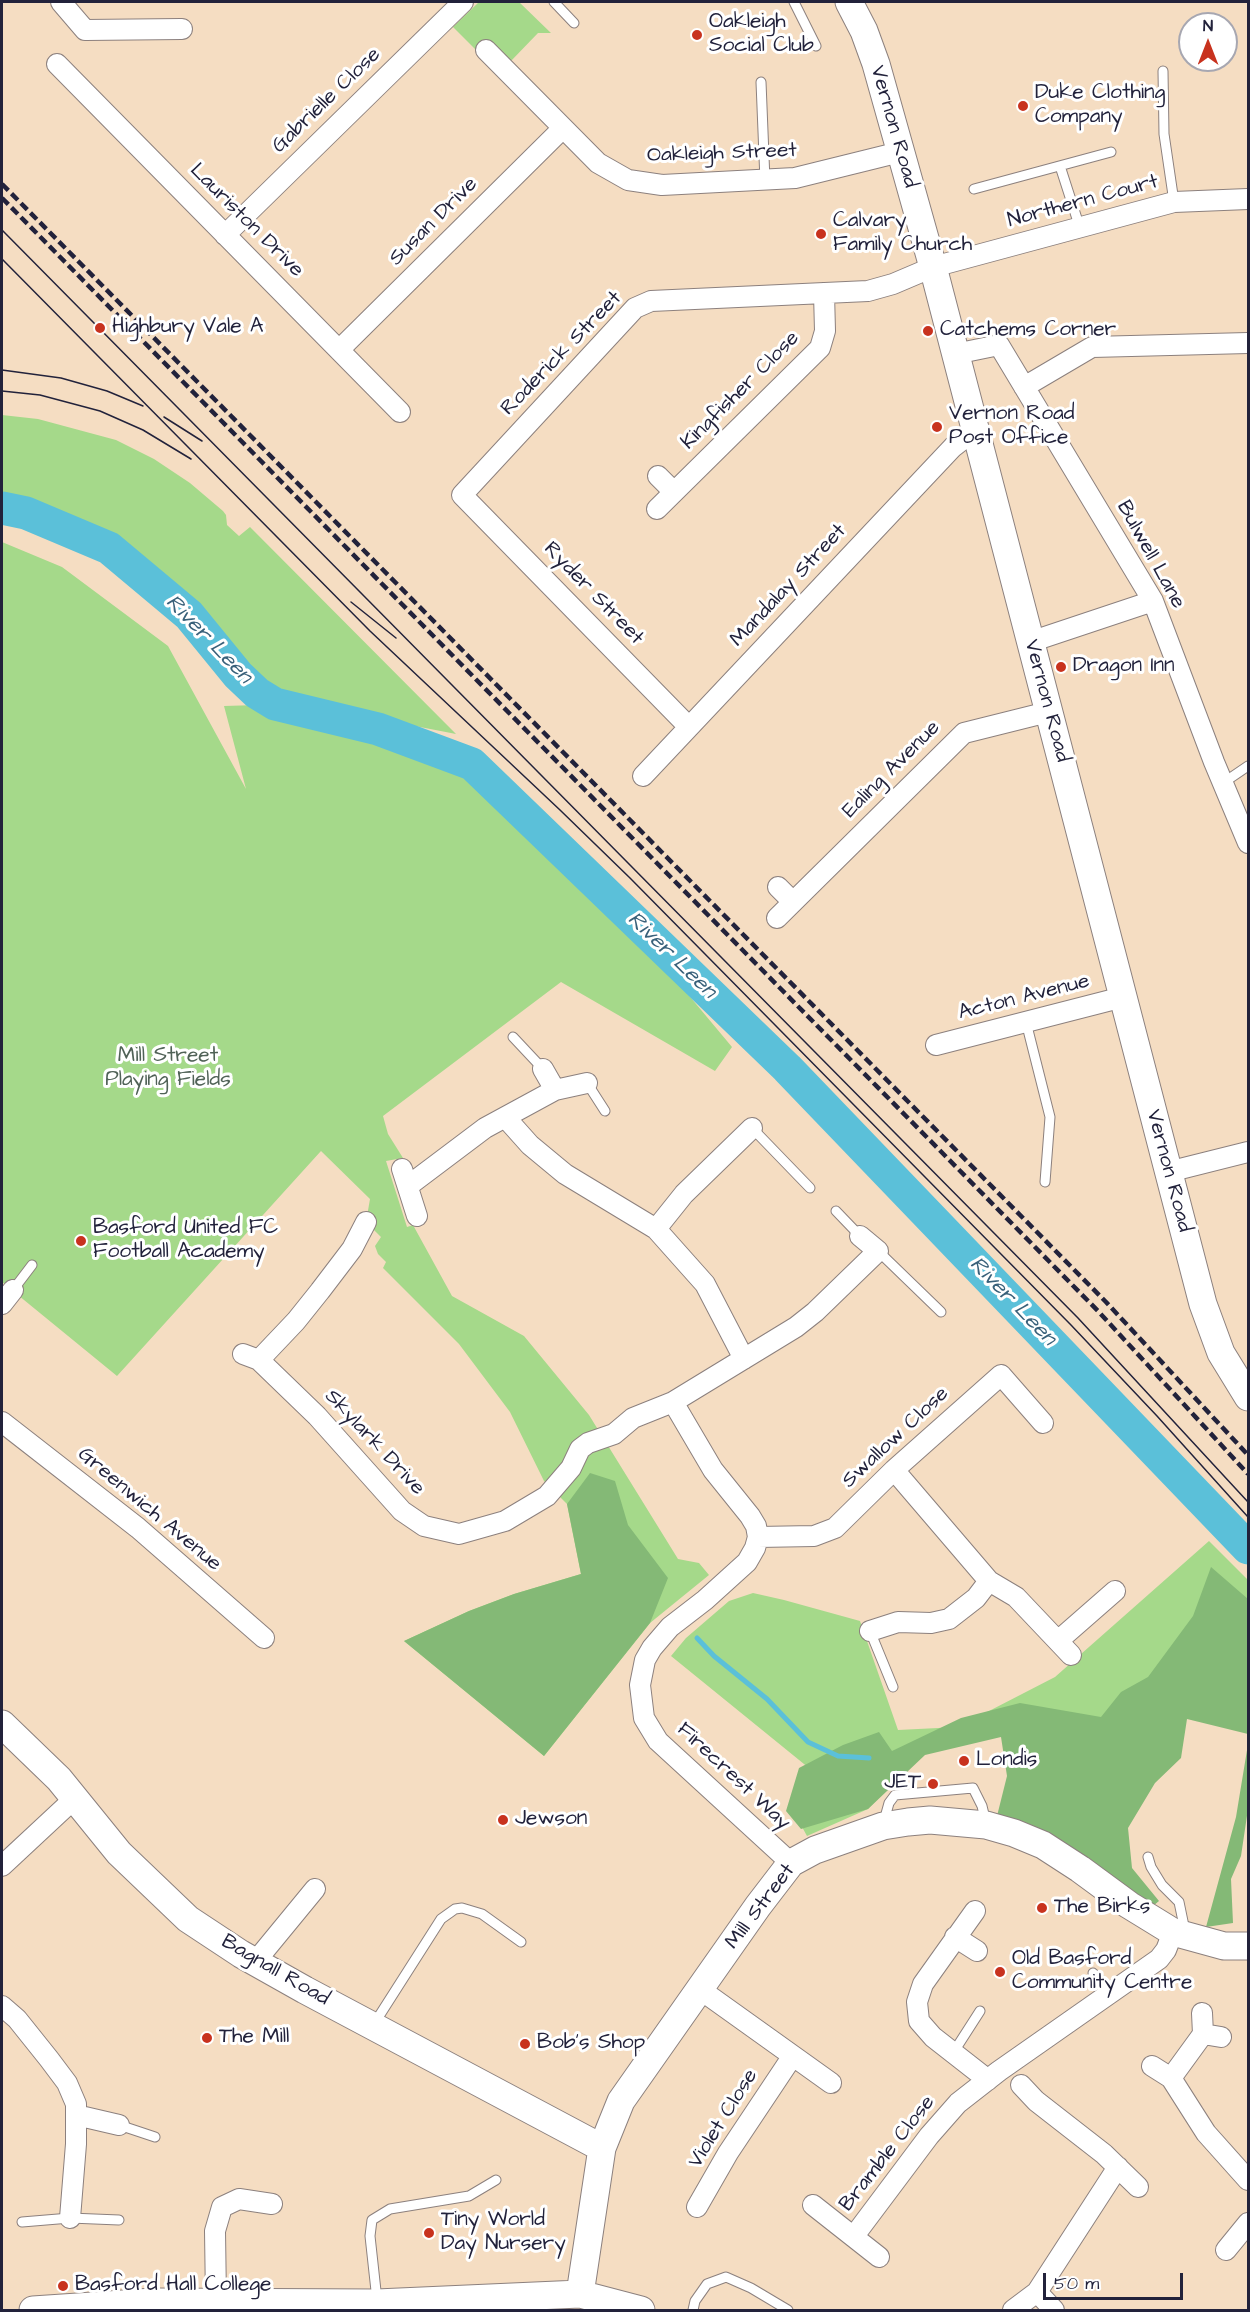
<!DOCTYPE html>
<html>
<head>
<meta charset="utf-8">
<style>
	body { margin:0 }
	#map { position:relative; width:1250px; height:2312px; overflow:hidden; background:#f5ddc2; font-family:"Architects Daughter",sans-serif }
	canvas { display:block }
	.frame { position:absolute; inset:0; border:3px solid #22223b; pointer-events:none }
	.north { position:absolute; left:1178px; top:12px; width:60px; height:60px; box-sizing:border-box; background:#fff; border:2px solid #a7a7b1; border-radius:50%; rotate:0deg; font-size:16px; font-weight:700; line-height:24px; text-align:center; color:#22223b }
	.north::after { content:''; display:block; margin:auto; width:21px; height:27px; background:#c8321e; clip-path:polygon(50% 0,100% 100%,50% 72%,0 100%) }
	.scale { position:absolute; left:1043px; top:2273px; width:140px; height:27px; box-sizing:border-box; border:3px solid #22223b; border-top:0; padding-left:8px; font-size:18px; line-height:21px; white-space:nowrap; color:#22223b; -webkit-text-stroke:4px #fff; paint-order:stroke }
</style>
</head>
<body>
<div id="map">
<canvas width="1250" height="2312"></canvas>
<div class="frame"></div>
<div class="north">N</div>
<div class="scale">50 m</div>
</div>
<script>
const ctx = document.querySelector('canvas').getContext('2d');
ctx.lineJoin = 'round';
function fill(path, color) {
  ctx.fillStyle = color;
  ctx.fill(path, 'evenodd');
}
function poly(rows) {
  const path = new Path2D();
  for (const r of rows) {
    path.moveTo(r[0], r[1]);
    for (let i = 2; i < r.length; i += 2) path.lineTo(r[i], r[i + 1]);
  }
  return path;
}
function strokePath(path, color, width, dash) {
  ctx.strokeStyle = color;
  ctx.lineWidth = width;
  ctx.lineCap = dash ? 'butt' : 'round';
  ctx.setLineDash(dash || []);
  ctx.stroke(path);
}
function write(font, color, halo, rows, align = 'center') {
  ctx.font = font + ' "Architects Daughter",sans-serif';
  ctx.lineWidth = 6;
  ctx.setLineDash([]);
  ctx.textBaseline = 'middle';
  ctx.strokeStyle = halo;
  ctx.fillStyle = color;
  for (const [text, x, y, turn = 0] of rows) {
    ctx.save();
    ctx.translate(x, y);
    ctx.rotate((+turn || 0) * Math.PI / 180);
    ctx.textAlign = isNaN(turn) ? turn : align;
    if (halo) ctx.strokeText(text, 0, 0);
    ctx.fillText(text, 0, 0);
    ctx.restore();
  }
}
const green = poly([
	[479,2,519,2,551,33,538,33,510,62,478,52,453,27],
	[2,415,38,419,116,440,154,459,190,483,223,511,226,515,227,525,239,536,250,527,456,734,276,699,256,691,242,682,177,607,140,575,28,519,2,513],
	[2,542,62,567,168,646,246,789,224,706,258,705,474,760,620,913,732,1047,715,1071,561,982,383,1116,388,1134,403,1158,386,1161,407,1227,413,1225,452,1296,524,1336,589,1415,678,1559,699,1563,709,1575,650,1623,544,1756,404,1641,469,1611,514,1594,581,1574,567,1504,544,1481,510,1412,459,1344,383,1268,386,1262,378,1254,375,1246,381,1237,366,1222,370,1199,321,1151,117,1376,2,1282],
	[1209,1541,1248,1580,1248,1664,1100,1723,935,1741,868,1809,807,1836,795,1814,820,1777,671,1656,686,1638,729,1601,753,1593,784,1600,860,1621,898,1730,958,1727,1055,1677]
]);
const forest = poly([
	[590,1473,615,1481,628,1525,668,1578,650,1623,544,1756,404,1641,469,1611,514,1594,581,1574,567,1504],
	[1211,1567,1248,1599,1248,1734,1187,1719,1181,1758,1155,1783,1128,1828,1132,1868,1159,1901,1153,1906,997,1816,1007,1776,1001,1737,925,1755,868,1809,801,1829,786,1811,799,1768,843,1745,879,1732,892,1751,961,1718,1020,1703,1101,1717,1121,1692,1148,1677,1193,1616],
	[1248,1744,1248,1809,1241,1856,1231,1879,1233,1923,1206,1927,1236,1817]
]);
const stream = poly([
	[697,1638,714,1656,767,1699,808,1742,838,1756,869,1758]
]);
const river = poly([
	[2,508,26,513,109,548,189,615,238,675,257,693,275,704,378,729,472,764,787,1068,1248,1548]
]);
const lane = poly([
	[554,2,574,23],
	[794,2,816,46],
	[1163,71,1164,134,1174,202],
	[761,82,765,181],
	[1060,166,1080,228],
	[974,189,1111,152],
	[1223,783,1248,766],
	[1026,1022,1050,1117,1045,1182],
	[513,1037,543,1069],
	[587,1083,605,1111],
	[752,1128,810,1188],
	[836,1211,860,1236],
	[878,1251,941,1312],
	[13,1290,32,1265],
	[870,1631,893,1687],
	[884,1821,889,1803,895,1795,973,1788,982,1806,986,1823],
	[1148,1857,1151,1867,1162,1885,1179,1902,1185,1931],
	[1093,1973,1112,1990],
	[374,2024,441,1919,455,1909,462,1908,482,1914,521,1942],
	[953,2053,980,2011],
	[119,2125,155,2137],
	[22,2222,70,2218,119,2220],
	[377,2300,370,2236,372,2220,390,2209,469,2196,496,2180],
	[693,2310,695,2301,707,2284,726,2277,751,2288,788,2310]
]);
const street = poly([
	[61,2,85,30,182,29],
	[486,50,598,163,628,180,662,185,795,178,900,152],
	[57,64,400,412],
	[225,235,463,2],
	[339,350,563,128],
	[955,354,999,345,1153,601,1214,762,1248,843],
	[1024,387,1092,347,1248,343],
	[658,476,674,492],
	[657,509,820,348,825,331,824,293],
	[1030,642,1153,601],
	[689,727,462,495,635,308,651,301,868,291,893,284,933,267,1174,202,1248,199],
	[643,776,953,447,962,440,977,436],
	[778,887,793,902],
	[777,918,964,733,1048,712],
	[936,1045,1123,997],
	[543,1069,555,1090,587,1083],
	[505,1117,530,1145,565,1174,656,1229,705,1284,744,1359],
	[402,1169,417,1216],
	[1168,1172,1248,1152],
	[408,1186,485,1128,555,1090],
	[656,1229,684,1194,752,1128],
	[2,1304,13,1290],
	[243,1354,259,1360,317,1416,402,1511,424,1526,459,1534,505,1521,547,1496,571,1468,580,1449,588,1443,614,1434,633,1418,673,1402,796,1327,815,1312,878,1251,860,1236],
	[259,1360,296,1321,320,1291,352,1249,366,1222],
	[673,1402,713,1470,750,1516,756,1526,758,1537,755,1548,747,1562,705,1600,670,1627,652,1648,645,1660,640,1685,644,1718,658,1741,791,1863],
	[2,1422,138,1528,264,1638],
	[894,1470,989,1581,1016,1597,1071,1655],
	[758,1537,814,1536,835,1528,894,1470,1001,1375,1043,1423],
	[870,1631,898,1622,931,1623,949,1619,976,1598,989,1581],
	[1059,1640,1115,1591],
	[2,1866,75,1798],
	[975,1911,923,1984,917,2002,919,2021,933,2037,988,2080],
	[955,1937,977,1951],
	[255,1962,315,1889],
	[701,1990,831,2083],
	[2,2006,17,2019,49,2059,67,2083,76,2104,76,2144,70,2218],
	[1202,2013,1203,2034,1221,2037],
	[1152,2066,1171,2078,1206,2133,1248,2180],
	[1171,2078,1203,2034],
	[1021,2085,1036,2101,1104,2154,1138,2187],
	[76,2115,119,2125],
	[813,2205,879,2257],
	[697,2207,728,2153,792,2057],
	[854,2236,929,2136,958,2103,999,2071,1159,1959,1166,1950,1173,1932],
	[1226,2250,1248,2223],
	[1037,2292,1054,2310],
	[216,2300,215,2231,222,2207,239,2199,272,2204],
	[1013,2310,1037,2292,1118,2167]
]);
const secondary = poly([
	[849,2,864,31,876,64,933,267,1203,1304,1221,1353,1248,1397],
	[2,1724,59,1779,119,1853,188,1919,241,1954,305,1990,602,2148],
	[580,2294,602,2148,621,2101,758,1906,791,1863,815,1850,883,1826,908,1822,930,1820,986,1825,1014,1833,1043,1845,1080,1869,1129,1905,1173,1932,1224,1946,1248,1946],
	[33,2310,153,2302,377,2303,580,2294,641,2310]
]);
const tram = poly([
	[2,230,1078,1318,1248,1502],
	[2,259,370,631,560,810,630,878,1071,1325,1157,1416,1248,1517],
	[2,370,61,378,107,391,143,406],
	[2,391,40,395,100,411,143,430,191,459],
	[164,417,202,441],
	[351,602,396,638]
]);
const rail = poly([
	[2,184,1106,1302,1248,1455],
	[2,198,1098,1311,1248,1474]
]);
const markers = [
	[697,35,6,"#c8321e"],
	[1023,106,6,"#c8321e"],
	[821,234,6,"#c8321e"],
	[100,328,6,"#c8321e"],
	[928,331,6,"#c8321e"],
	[937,427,6,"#c8321e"],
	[1061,667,6,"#c8321e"],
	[81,1241,6,"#c8321e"],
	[964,1761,6,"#c8321e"],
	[933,1784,6,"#c8321e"],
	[503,1820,6,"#c8321e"],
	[1042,1908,6,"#c8321e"],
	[1000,1972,6,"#c8321e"],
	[207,2038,6,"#c8321e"],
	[525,2044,6,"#c8321e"],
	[429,2233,6,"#c8321e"],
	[63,2286,6,"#c8321e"]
];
const poiNames = [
	["Oakleigh",709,23],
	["Social Club",709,47],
	["Duke Clothing",1035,94],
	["Company",1035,118],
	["Calvary",833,222],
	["Family Church",833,246],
	["Highbury Vale A",112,328],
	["Catchems Corner",940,331],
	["Vernon Road",949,415],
	["Post Office",949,439],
	["Dragon Inn",1073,667],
	["Basford United FC",93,1229],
	["Football Academy",93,1253],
	["Londis",976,1761],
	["JET",921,1784,"right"],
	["Jewson",515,1820],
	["The Birks",1054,1908],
	["Old Basford",1012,1960],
	["Community Centre",1012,1984],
	["The Mill",219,2038],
	["Bob's Shop",537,2044],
	["Tiny World",441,2221],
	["Day Nursery",441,2245],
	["Basford Hall College",75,2286]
];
const streetNames = [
	["Gabrielle Close",327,101,-44],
	["Vernon Road",893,127,74],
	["Oakleigh Street",722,154,-2],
	["Northern Court",1083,202,-15],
	["Lauriston Drive",246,221,45],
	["Susan Drive",434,222,-45],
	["Roderick Street",562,354,-46],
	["Kingfisher Close",741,391,-45],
	["Bulwell Lane",1150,555,61],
	["Mandalay Street",789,586,-47],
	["Ryder Street",593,594,46],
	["Vernon Road",1046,701,75],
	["Ealing Avenue",892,770,-45],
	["Acton Avenue",1024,998,-14],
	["Vernon Road",1168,1171,75],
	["Swallow Close",896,1438,-43],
	["Skylark Drive",374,1443,47],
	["Greenwich Avenue",149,1510,40],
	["Firecrest Way",733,1777,43],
	["Mill Street",761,1907,-53],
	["Bagnall Road",275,1971,30],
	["Violet Close",724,2119,-58],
	["Bramble Close",888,2154,-52]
];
const parkNames = [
	["Mill Street",168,1057],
	["Playing Fields",168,1081]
];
const waterNames = [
	["River Leen",208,640,46],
	["River Leen",671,956,44],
	["River Leen",1012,1302,46]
];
fill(green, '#a5d98a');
fill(forest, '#84b976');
strokePath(stream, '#5bc0d9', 5);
strokePath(river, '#5bc0d9', 33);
strokePath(lane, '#8c807e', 11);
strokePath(street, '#8c807e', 22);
strokePath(secondary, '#8c807e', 29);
strokePath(lane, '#fff', 9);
strokePath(street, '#fff', 20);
strokePath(secondary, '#fff', 27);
strokePath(tram, '#22223b', 1.5);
strokePath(rail, '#22223b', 4.5, [9, 4.5]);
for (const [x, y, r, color] of markers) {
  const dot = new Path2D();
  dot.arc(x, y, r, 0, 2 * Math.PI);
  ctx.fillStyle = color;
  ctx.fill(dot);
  strokePath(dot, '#fff', 2);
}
write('21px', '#22223b', '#fff', poiNames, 'left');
write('21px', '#22223b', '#fff', streetNames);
write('21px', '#506257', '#fff', parkNames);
write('italic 22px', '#39617a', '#fff', waterNames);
</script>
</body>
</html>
